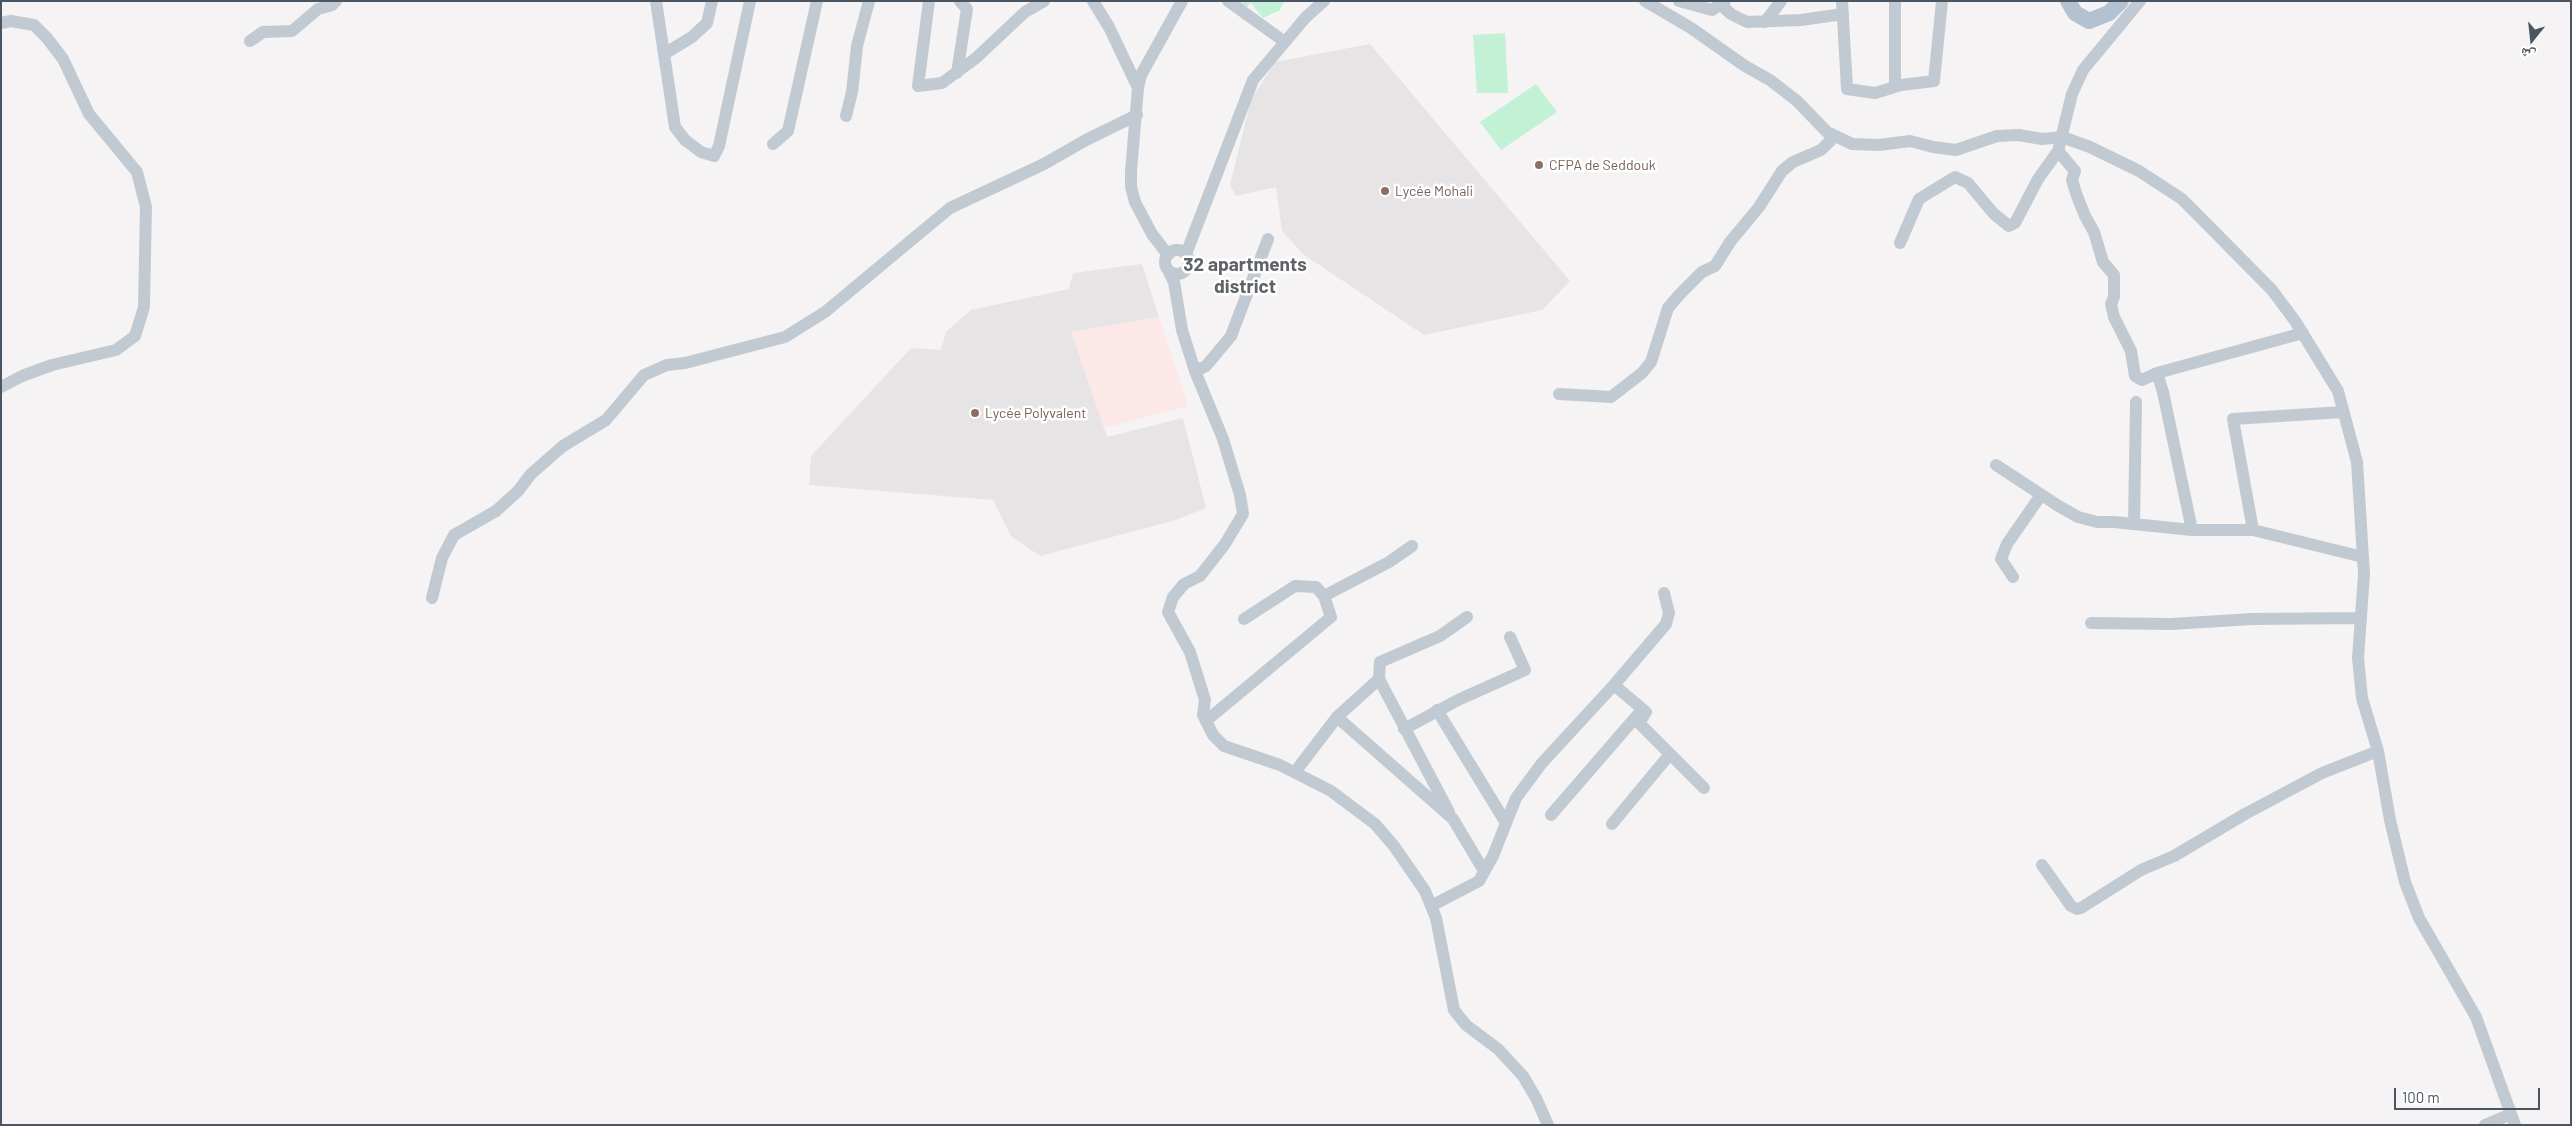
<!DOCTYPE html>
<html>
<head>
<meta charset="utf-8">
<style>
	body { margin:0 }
	#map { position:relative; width:2572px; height:1126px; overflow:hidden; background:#f5f3f3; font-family:Barlow,"Noto Naskh Arabic",sans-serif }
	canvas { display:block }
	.frame { position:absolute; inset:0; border:2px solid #4a5661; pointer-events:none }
	.north { position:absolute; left:2507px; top:15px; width:50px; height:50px; -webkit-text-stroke:4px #fff; paint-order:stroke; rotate:196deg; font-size:14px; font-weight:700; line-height:20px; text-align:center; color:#4a5661 }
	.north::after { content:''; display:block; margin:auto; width:18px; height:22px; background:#4a5661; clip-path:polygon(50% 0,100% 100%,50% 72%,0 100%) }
	.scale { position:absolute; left:2394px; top:1088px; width:146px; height:22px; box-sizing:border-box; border:2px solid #4a5661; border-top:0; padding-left:6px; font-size:15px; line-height:18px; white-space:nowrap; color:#4a5661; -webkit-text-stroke:4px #fff; paint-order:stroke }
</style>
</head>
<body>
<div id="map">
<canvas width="2572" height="1126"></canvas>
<div class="frame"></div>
<div class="north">ش</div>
<div class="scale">100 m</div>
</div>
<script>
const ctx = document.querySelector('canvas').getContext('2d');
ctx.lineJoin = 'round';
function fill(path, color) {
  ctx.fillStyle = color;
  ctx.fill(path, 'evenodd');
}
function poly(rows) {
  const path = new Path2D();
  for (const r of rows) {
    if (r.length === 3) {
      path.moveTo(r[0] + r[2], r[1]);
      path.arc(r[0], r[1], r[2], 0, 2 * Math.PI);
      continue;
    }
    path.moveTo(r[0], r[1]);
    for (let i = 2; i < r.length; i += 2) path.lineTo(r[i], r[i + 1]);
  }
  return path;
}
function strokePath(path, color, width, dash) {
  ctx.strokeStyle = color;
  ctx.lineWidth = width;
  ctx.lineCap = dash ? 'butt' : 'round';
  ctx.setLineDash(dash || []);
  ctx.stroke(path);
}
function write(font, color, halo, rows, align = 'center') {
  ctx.font = font + ' Barlow,sans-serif';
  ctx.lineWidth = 5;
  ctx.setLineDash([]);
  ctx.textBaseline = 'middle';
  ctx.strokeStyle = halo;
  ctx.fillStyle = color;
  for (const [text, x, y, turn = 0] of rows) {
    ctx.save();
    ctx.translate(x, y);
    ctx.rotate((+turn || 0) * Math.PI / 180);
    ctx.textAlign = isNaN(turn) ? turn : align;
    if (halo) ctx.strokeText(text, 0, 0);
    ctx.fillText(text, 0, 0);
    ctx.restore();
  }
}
const education = poly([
	[1370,44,1570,281,1542,310,1424,335,1303,254,1282,231,1276,187,1236,196,1230,185,1251,100,1275,62],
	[1142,264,1159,317,1072,332,1107,437,1183,418,1206,508,1176,520,1040,556,1011,536,993,500,809,485,811,456,911,348,941,350,946,332,971,310,1069,289,1073,273]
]);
const medical = poly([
	[1159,317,1188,406,1104,428,1071,332]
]);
const green = poly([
	[1237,1,1284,1,1280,10,1263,18,1251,3,1246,8],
	[1505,33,1508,93,1477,93,1473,35],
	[1536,84,1557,112,1501,150,1480,122]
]);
const minor = poly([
	[656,1,675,127,685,140,701,152,714,156,719,146,750,1],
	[929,1,918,86,942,83,976,58,1025,12,1044,1],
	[1093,1,1109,27,1138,88],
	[1228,1,1285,42],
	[1645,1,1691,28,1745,66,1770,80,1797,101,1827,132,1852,144,1879,145,1910,141,1933,147,1956,150,1997,136,2019,135,2042,139,2062,137,2090,147,2139,171,2182,199,2272,290,2295,321,2338,391,2357,462,2364,574,2358,658,2362,698,2378,751,2390,820,2405,882,2419,918,2476,1017,2515,1125],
	[1679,1,1712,10,1725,1],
	[1842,1,1847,89,1875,93,1901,85,1934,81,1942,1],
	[1895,1,1895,86],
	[2140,1,2083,70,2072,94,2058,151,2075,171,2072,180,2077,196,2085,216,2094,232,2103,262,2114,275,2114,297,2111,304,2114,317,2131,351,2135,376,2142,380,2157,373,2303,333],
	[1720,4,1731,14,1747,22,1801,20,1843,14],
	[1765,22,1781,1],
	[1,23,11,21,34,25,47,38,63,59,89,114,137,172,146,207,144,307,135,336,116,350,52,365,22,376,1,387],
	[250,41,263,32,292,31,318,9,332,5,336,1],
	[664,54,692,37,707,23,712,1],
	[957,73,967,9,960,1],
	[846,116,852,92,857,46,869,1],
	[773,144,788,131,817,1],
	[1900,243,1919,199,1955,177,1968,183,1994,214,2009,226,2015,223,2038,179,2058,151],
	[1177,262,12],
	[1186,254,1253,80,1306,17,1324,1],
	[1168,255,1152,234,1135,202,1131,187,1131,171,1138,88,1141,75,1182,1],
	[1169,272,1174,282,1182,330,1195,371,1223,439,1240,495,1243,514,1225,544,1200,576,1184,584,1173,597,1168,612,1190,652,1205,700,1203,715,1213,735,1224,746,1280,765,1331,791,1375,824,1394,846,1425,891,1436,918,1454,1010,1466,1025,1498,1049,1523,1076,1536,1098,1548,1125],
	[1195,371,1206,366,1231,336,1268,239],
	[2157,373,2163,392,2192,530],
	[1559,394,1611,397,1642,373,1651,362,1668,308,1680,294,1702,272,1715,266,1730,242,1759,207,1782,171,1793,162,1821,150,1835,136],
	[1996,465,2057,505,2078,517,2097,522,2114,522,2192,530,2253,530,2363,557],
	[2134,524,2136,402],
	[2253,530,2233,419,2343,412],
	[2013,577,2001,559,2007,544,2041,495],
	[432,598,442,558,454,535,496,511,518,491,531,474,563,446,606,420,644,375,667,365,685,363,785,337,825,312,950,208,1044,164,1086,140,1137,115],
	[1244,619,1295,586,1316,587,1324,596],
	[2091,623,2171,624,2252,619,2361,618],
	[1379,679,1449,812],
	[1614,685,1646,712,1639,723,1704,788],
	[1437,710,1506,823],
	[1337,717,1453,819,1484,871],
	[1206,721,1331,617,1324,596,1389,562,1412,546],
	[1404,729,1458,700,1525,670,1510,637],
	[1295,772,1337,717,1379,679,1380,662,1440,636,1467,617],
	[1551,815,1641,711],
	[1612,824,1670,754],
	[2042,865,2071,906,2077,909,2081,908,2141,870,2174,856,2245,814,2322,773,2378,751],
	[1431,906,1479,881,1493,856,1516,798,1542,763,1614,685,1666,624,1669,613,1664,593],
	[2485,1125,2511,1114]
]);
const major = poly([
	[2068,1,2075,13,2089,21,2109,13,2121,1]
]);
const markers = [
	[1539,165,5,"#8d6e63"],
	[1385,191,5,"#8d6e63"],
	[975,413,5,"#8d6e63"]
];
const educationNames = [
	["CFPA de Seddouk",1549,165],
	["Lycée Mohali",1395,191],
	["Lycée Polyvalent",985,413]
];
const districtNames = [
	["32 apartments",1245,265],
	["district",1245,287]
];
fill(education, '#e6e4e5');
fill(medical, '#fce8e6');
fill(green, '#c3f1d5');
strokePath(minor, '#c1cad2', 12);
strokePath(major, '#b3c2d1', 16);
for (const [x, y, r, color] of markers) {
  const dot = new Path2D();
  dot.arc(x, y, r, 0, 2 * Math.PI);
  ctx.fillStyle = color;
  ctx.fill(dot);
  strokePath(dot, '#fff', 2);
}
write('14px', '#785e54', '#fff', educationNames, 'left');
write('bold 19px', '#5f6368', '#fff', districtNames);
</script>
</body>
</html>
